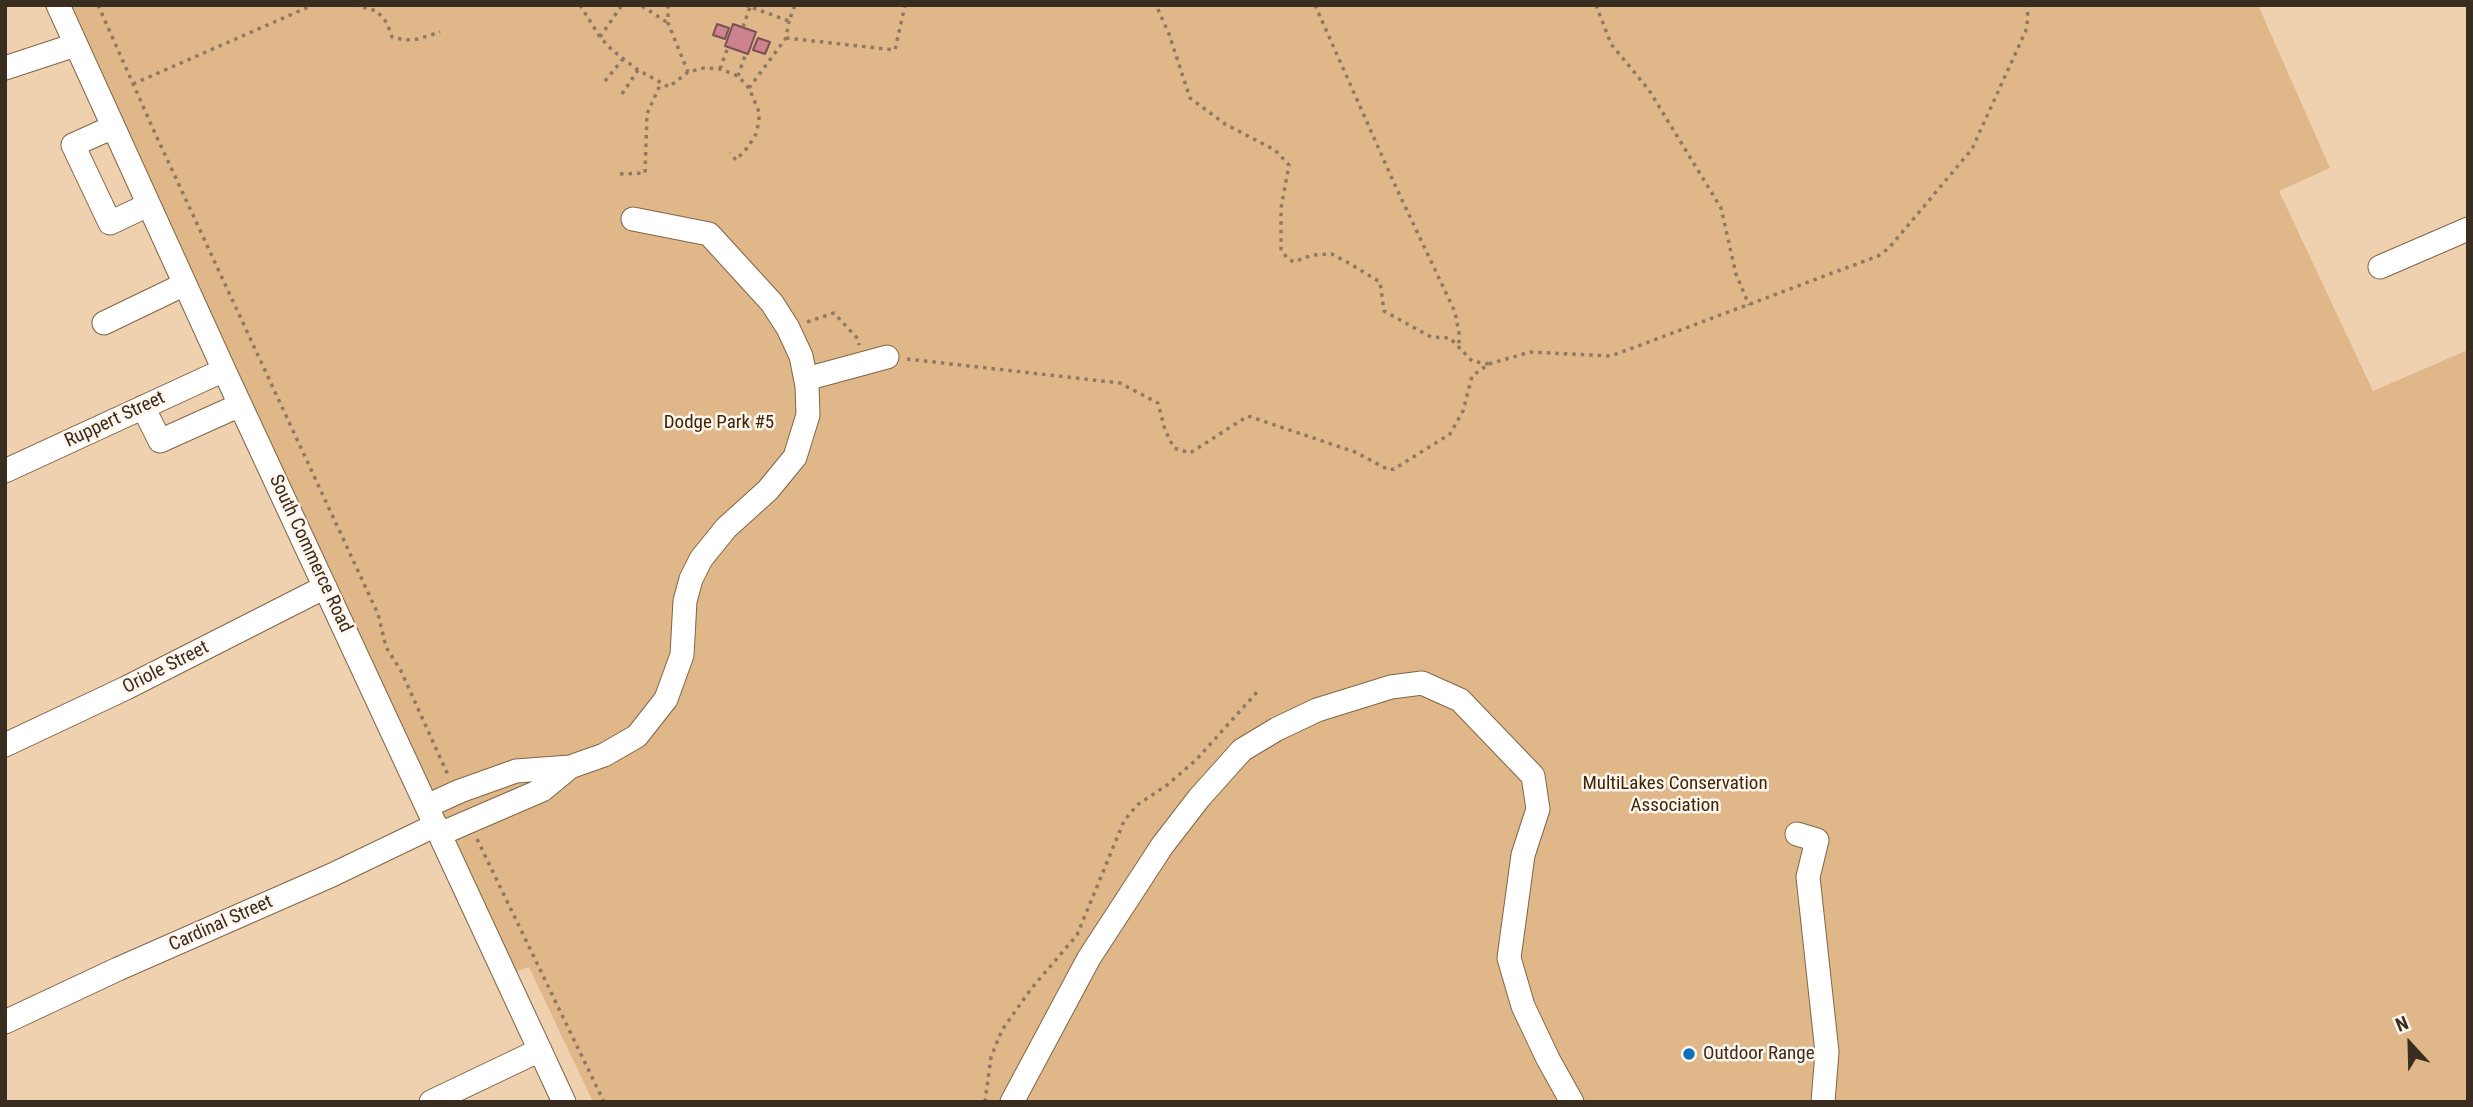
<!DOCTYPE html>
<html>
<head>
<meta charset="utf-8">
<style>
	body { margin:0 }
	#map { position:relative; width:2473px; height:1107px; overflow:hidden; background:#efd0af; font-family:"Roboto Condensed",sans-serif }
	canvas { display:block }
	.frame { position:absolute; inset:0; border:7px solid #392d20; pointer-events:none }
	.north { position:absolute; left:2375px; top:1009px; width:70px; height:70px; -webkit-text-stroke:5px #fff5eb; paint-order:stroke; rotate:338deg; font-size:19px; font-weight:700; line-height:28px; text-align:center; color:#392d20 }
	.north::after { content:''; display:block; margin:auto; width:24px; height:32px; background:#392d20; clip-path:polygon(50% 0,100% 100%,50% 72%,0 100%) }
</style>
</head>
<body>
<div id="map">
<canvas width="2473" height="1107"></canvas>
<div class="frame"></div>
<div class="north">N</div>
</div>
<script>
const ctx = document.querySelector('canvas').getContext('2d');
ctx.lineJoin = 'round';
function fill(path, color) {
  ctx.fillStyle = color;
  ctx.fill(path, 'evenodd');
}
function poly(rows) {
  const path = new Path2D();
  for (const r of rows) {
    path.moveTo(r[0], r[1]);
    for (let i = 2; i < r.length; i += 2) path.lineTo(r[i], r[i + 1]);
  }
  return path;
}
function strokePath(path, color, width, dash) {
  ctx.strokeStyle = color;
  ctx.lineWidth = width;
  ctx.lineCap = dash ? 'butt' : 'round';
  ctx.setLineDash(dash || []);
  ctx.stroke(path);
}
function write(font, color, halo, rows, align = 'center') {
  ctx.font = font + ' "Roboto Condensed",sans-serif';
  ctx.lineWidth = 5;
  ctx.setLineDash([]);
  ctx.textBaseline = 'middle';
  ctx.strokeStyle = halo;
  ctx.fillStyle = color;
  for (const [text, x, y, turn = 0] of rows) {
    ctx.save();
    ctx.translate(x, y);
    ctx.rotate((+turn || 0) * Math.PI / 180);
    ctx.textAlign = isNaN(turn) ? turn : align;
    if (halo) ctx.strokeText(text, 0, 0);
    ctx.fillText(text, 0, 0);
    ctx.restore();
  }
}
const green = poly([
	[65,5,2258,5,2330,168,2279,191,2373,391,2468,350,2468,1102,593,1102,529,967,509,974]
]);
const building = poly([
	[717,24,729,28,725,39,713,35,717,24],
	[733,24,756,32,748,54,725,46,733,24],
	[758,38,770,42,765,54,753,50,758,38]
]);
const path = poly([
	[98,5,154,131,378,614,386,647,401,671,448,775],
	[355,5,377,11,387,23,392,37,405,40,418,39,440,32],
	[580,5,600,37,612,50,638,70,669,87,688,72,704,68,720,69,738,76,749,88,759,112,759,121,756,134,748,147,736,160,730,153],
	[668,5,668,23,688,72],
	[745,5,789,21,795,5],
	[1315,5,1394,183,1455,312,1459,333,1459,345],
	[1596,5,1611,44,1649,90,1721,208,1736,274,1749,305],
	[642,6,668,23],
	[743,27,750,7],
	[600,37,622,5],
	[786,38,895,50,905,5],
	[720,69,728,47],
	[738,76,746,53],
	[605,81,623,59],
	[133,84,313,5],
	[749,88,786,38,789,21],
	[622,94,638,70],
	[620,174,645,173,647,114,661,83],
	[807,322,834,313,858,339,859,345],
	[907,359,1120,383,1158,403,1165,430,1174,448,1190,453,1248,416,1355,452,1389,470,1394,469,1450,434,1463,411,1472,376,1489,364,1472,361,1450,338,1431,337,1384,311,1380,282,1347,262,1332,254,1312,255,1294,262,1287,258,1281,249,1281,208,1289,165,1275,150,1225,124,1190,98,1169,34,1156,5],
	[1489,364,1530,352,1611,356,1878,256,1889,248,1972,149,2027,28,2028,5],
	[477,839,604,1102],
	[985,1102,991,1057,1002,1030,1031,989,1077,935,1124,821,1137,805,1167,785,1196,760,1258,691]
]);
const minor = poly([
	[58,5,224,370,564,1102],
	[5,68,75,45],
	[113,127,73,145,110,223,148,205],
	[2380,267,2468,229],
	[104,323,185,284],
	[806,379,887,357],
	[143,407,160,441,240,405],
	[5,471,224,370],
	[5,745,126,688,325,587],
	[427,806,460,791,516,771,570,767,604,755,637,736,666,699,682,655,685,601,691,579,701,559,726,528,768,490,795,457,808,415,807,386,801,356,788,328,772,303,709,234,633,219],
	[440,834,542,790,570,767],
	[1797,834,1817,840,1808,877,1827,1052,1823,1102],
	[5,1022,118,969,332,875,436,825],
	[431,1102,540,1050],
	[1012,1102,1089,958,1162,846,1199,798,1242,750,1277,729,1317,710,1391,687,1422,683,1460,700,1533,776,1538,809,1523,855,1509,958,1523,1006,1548,1059,1572,1102]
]);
const markers = [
	[1689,1054,7,"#0d70bc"]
];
const streetNames = [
	["Ruppert Street",115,420,-25],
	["South Commerce Road",310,554,65],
	["Oriole Street",166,668,-27],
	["Cardinal Street",221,924,-24]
];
const parkNames = [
	["Dodge Park #5",719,423],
	["MultiLakes Conservation",1675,784],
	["Association",1675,806]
];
const poiNames = [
	["Outdoor Range",1703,1054]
];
fill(green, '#e0b788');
fill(building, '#cc838e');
strokePath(building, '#7a5057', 2);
strokePath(minor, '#806546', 25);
strokePath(path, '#8e7963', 3.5, [3.5, 5]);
strokePath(minor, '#fff', 23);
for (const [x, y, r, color] of markers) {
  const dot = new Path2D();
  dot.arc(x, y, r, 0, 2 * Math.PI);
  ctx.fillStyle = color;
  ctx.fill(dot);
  strokePath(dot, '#fff5eb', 2.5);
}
write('19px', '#392d20', '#fff5eb', streetNames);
write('19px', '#3a260d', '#fff5eb', parkNames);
write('19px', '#392d20', '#fff5eb', poiNames, 'left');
</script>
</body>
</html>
